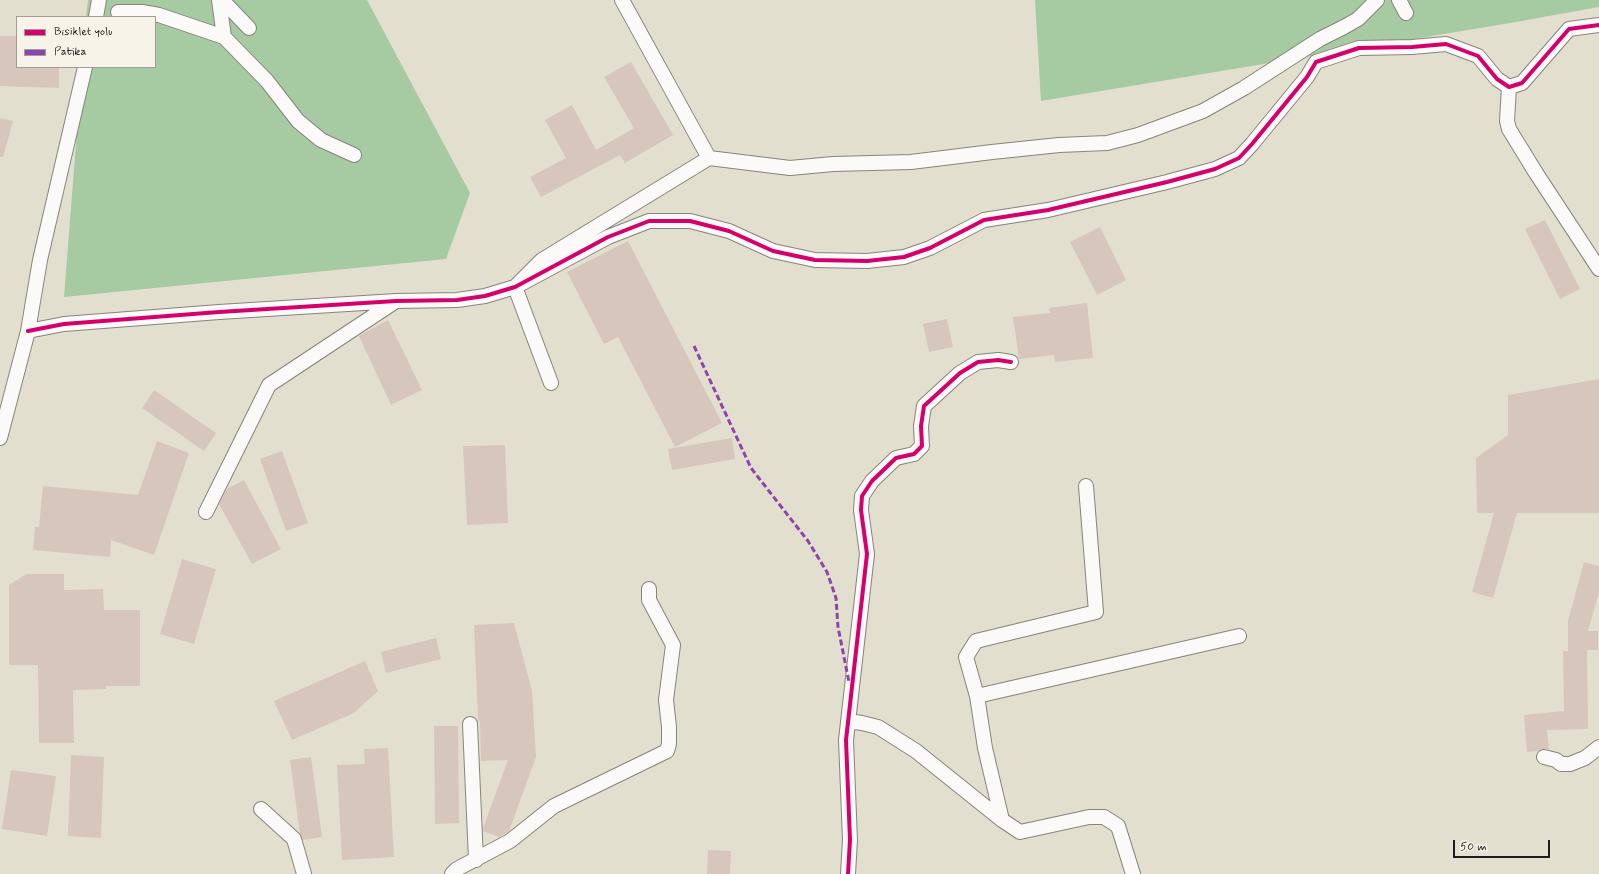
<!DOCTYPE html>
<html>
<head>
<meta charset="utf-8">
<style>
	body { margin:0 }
	#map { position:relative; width:1599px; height:874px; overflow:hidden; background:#e3dfce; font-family:Mynerve,sans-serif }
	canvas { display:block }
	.legend { position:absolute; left:16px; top:16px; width:140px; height:52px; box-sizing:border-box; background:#f7f3e8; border:1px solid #9f9d96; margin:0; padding:5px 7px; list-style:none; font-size:12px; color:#1c1c1c }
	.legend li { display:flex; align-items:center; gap:8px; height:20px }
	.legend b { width:20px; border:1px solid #9f9d96 }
	.scale { position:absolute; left:1453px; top:840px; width:97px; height:18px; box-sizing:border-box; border:2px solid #1c1c1c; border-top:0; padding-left:5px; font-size:12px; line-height:14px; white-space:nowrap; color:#1c1c1c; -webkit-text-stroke:3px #f7f3e8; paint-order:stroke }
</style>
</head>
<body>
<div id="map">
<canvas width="1599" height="874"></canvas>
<ul class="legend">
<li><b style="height:5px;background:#d6006c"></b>Bisiklet yolu</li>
<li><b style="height:5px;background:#8e44ad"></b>Patika</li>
</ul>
<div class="scale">50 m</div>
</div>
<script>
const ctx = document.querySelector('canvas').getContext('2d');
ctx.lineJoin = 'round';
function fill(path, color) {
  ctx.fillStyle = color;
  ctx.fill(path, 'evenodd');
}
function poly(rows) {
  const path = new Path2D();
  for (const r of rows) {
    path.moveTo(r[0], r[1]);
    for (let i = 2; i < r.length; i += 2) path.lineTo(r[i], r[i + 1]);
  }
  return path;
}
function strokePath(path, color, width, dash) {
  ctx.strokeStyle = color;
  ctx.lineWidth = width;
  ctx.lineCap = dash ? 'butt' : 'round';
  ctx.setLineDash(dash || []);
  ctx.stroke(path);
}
const forest = poly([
	[88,0,367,0,470,193,446,259,64,297,82,67,155,67,155,17,86,17],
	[1035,0,1599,0,1599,7,1516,22,1041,101]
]);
const building = poly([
	[0,36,17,36,17,67,59,67,59,88,0,86],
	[631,62,673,135,625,163,620,155,541,197,530,177,566,158,545,120,572,105,596,150,634,128,604,77],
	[0,118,13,121,3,157,0,157],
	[1545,220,1580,289,1560,299,1525,229],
	[1100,227,1126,280,1097,295,1070,242],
	[628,241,722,423,675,447,618,337,604,344,567,272],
	[1087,303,1093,358,1055,362,1054,355,1019,359,1013,317,1050,313,1049,308],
	[947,319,953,347,929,352,923,324],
	[388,320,422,390,391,405,359,336],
	[1599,379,1599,513,1517,513,1493,598,1472,592,1494,513,1477,513,1476,458,1508,435,1508,395],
	[154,390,216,433,204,451,142,408],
	[732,438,735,459,672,470,668,449],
	[157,441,189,453,154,555,111,540,110,557,33,550,35,527,39,527,43,486,138,495],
	[505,445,508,523,467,525,463,446],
	[282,451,308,523,286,531,260,459],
	[244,480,281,549,252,564,219,504,227,489],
	[182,559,216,569,194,644,160,634],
	[1584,562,1599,566,1599,592,1588,631,1598,631,1598,650,1587,650,1588,729,1547,730,1549,749,1542,749,1538,751,1527,752,1524,715,1564,711,1563,651,1568,651,1568,621],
	[27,574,64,574,64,590,103,589,104,610,140,610,140,686,106,686,106,689,73,690,74,743,39,743,38,665,9,665,9,585],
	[514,623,532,691,536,757,509,831,499,837,483,831,483,828,508,760,481,761,480,721,478,720,474,625],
	[436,638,441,659,386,673,381,652],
	[365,661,378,691,354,713,292,740,274,701],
	[434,726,458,726,459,823,435,824],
	[388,748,394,857,342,860,337,765,365,764,364,749],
	[71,755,104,757,101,838,68,836],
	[311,757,322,837,303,840,300,834,290,760],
	[11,770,56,776,47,836,2,829],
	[708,850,731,851,730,874,707,874]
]);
const minor = poly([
	[219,0,224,37,267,81,298,121,321,140,354,155],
	[222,0,249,28],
	[1399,0,1406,13],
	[118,12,142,12,159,15,224,37],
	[96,17,99,0],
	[1509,87,1507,121,1509,129,1536,173,1599,269],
	[709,158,790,168,833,164,911,162,992,152,1059,145,1107,143,1138,135,1203,111,1244,88,1320,39,1344,27,1358,19,1377,0],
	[28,331,64,324,219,312,396,301,457,300,485,296,515,287,608,237,649,221,690,221,729,231,773,251,815,260,867,261,904,257,930,248,984,220,1048,210,1167,182,1215,169,1239,158,1252,144,1307,77,1316,62,1359,48,1412,47,1446,44,1478,56,1497,79,1509,87,1522,83,1569,29,1599,25],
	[551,383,515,287,542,260,709,158,622,0],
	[0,438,28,331,40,260,85,67],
	[206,512,269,385,396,301],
	[977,696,966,657,976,641,1096,612,1086,486],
	[848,721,862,723,878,727,916,751,1002,820,1020,832,1089,817,1104,817,1118,826,1133,874],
	[470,724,476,860],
	[1544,757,1556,760,1561,764,1570,764,1585,758,1599,747],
	[261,809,294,839,304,874],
	[1002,820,985,748,977,696,1239,636],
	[452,874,457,869,510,841,554,806,667,751,669,744,669,727,666,700,673,645,649,600,649,589],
	[848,874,850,840,846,740,867,554,861,510,862,496,872,481,896,458,914,454,922,446,921,426,924,406,960,373,978,362,998,360,1011,362]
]);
const quiet = poly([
	[694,346,751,468,808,541,827,572,836,598,838,627,849,682]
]);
const cycleway = poly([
	[28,331,64,324,219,312,396,301,457,300,485,296,515,287,608,237,649,221,690,221,729,231,773,251,815,260,867,261,904,257,930,248,984,220,1048,210,1167,182,1215,169,1239,158,1252,144,1307,77,1316,62,1359,48,1412,47,1446,44,1478,56,1497,79,1509,87,1522,83,1569,29,1599,25],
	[848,874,850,840,846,740,867,554,861,510,862,496,872,481,896,458,914,454,922,446,921,426,924,406,960,373,978,362,998,360,1011,362]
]);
fill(forest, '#a6caa2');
fill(building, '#d7c6bc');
strokePath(minor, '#86847c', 16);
strokePath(minor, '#fbfaf8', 14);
strokePath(quiet, '#8e44ad', 3, [6, 3]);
strokePath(cycleway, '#d6006c', 4);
</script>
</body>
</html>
